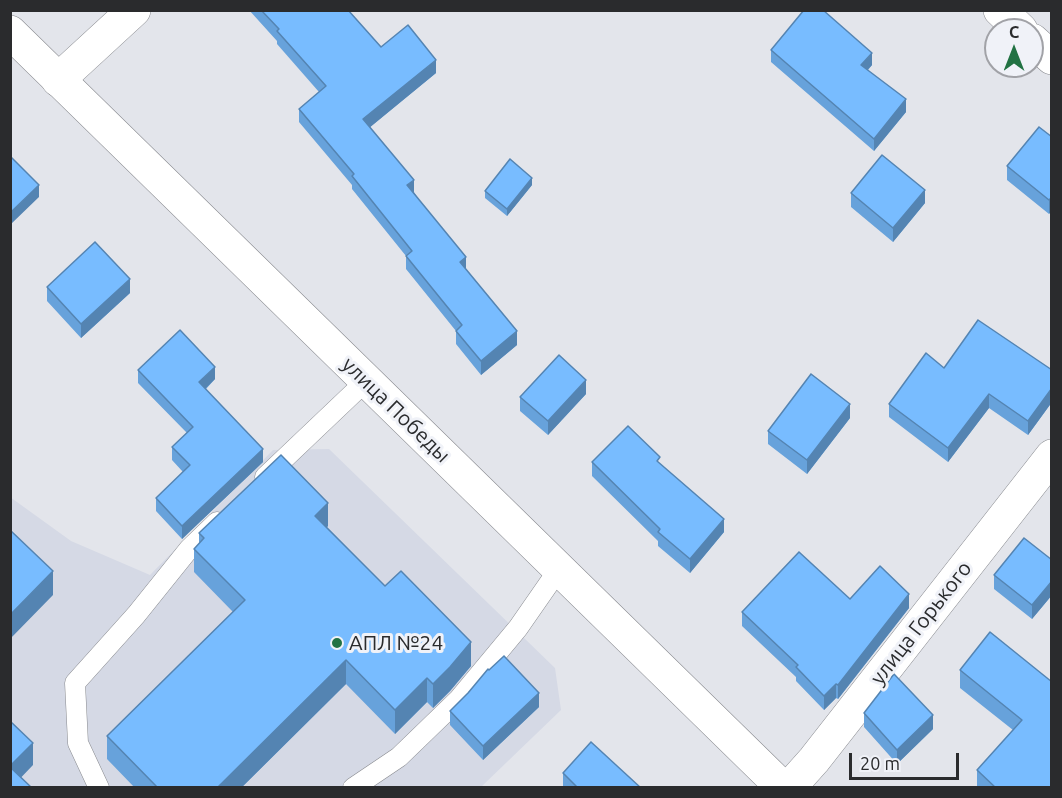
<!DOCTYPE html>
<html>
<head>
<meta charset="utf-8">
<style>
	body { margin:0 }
	#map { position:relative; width:1062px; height:798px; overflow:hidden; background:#e3e5eb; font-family:Ubuntu,sans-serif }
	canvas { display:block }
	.frame { position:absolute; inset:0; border:12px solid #2a2b2d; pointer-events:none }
	.north { position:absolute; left:984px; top:18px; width:60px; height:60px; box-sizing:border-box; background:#f0f2f8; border:2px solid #a1a2a7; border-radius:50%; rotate:0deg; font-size:16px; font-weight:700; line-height:24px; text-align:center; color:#2a2b2d }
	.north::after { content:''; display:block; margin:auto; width:21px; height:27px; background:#227243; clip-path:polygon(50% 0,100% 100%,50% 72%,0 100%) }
	.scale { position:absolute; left:849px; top:753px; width:110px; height:27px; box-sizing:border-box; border:3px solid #2a2b2d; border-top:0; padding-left:8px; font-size:18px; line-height:21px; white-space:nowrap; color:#2a2b2d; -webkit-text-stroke:4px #f0f2f8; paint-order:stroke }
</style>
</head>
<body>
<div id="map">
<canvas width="1062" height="798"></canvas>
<div class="frame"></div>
<div class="north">С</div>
<div class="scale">20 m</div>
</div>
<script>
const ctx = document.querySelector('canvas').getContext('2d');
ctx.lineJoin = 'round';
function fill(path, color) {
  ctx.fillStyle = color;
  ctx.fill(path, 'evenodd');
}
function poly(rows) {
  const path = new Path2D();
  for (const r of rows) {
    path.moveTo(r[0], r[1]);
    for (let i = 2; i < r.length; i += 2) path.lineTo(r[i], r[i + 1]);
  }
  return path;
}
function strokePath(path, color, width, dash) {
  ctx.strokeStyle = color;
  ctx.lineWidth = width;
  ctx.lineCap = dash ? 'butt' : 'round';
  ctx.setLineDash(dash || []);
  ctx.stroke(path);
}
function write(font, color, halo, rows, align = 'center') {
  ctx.font = font + ' Ubuntu,sans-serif';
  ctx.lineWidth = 6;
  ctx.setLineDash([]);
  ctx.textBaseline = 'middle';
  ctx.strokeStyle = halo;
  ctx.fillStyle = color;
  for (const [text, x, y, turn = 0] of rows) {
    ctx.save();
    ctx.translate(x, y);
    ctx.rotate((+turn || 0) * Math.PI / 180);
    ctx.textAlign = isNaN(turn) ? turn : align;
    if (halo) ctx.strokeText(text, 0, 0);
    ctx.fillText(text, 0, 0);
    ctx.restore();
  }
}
const built = poly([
	[329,449,555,668,561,710,481,787,11,787,10,497,71,541,150,575,273,450]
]);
const lane = poly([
	[265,477,366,381],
	[99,788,78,743,75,683,136,615,189,549,217,522],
	[353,788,399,757,459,699,518,628,559,569]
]);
const street = poly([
	[58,80,134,10],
	[789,788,814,760,1052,456]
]);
const secondary = poly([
	[1000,10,1021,30],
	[10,32,783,788],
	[1032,40,1052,58]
]);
const wall = poly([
	[249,10,348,10,381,47,436,73,370,127,517,345,481,375,456,344,456,331,406,269,406,256,352,189,352,185,299,122,299,109,319,92,277,44,277,41],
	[771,50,872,65,868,70,906,112,874,151,771,62],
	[1052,137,1052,210,1049,214,1007,180,1007,166],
	[532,185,507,216,485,198,485,191],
	[851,193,925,203,893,242,851,207],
	[47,287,130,293,81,338,47,301],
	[944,368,1052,370,1052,402,1028,435,989,408,948,462,889,417,889,404],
	[138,370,215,379,206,389,263,462,182,539,156,511,156,498,183,472,172,460,172,447,187,433,138,383],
	[586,394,548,435,520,411,520,397],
	[850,418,807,474,768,444,768,431],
	[592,462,660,464,724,532,690,573,658,546,658,541,592,476],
	[328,526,327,527,385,586,471,666,450,691,433,708,427,702,395,734,346,684,241,788,135,788,107,759,107,736,233,612,194,572,194,549,199,544,199,533],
	[1052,560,1052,595,1032,619,994,589,994,575],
	[850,599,909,608,838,699,836,698,824,710,796,681,796,677,742,626,742,612],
	[960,670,1052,682,1052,788,977,788,977,770,1013,730,960,688],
	[539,707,483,760,450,725,450,711],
	[864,713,933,729,897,764,864,727],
	[563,773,641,788,563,788]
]);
const shadedWall = poly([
	[872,53,872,65,861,77,861,65],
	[436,60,436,73,363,133,363,119],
	[906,99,906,112,874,151,874,139],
	[532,178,532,185,507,216,507,209],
	[414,180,414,193,407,185],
	[39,185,39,197,10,225,10,213],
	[925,190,925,203,893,242,893,228],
	[1052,197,1052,210,1049,214,1049,200],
	[466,257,466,271,460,262],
	[130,279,130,293,81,338,81,324],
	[517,331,517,345,481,375,481,361],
	[215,367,215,379,199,395,199,382],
	[586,380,586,394,548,435,548,421],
	[1052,388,1052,402,1028,435,1028,421],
	[989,394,989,408,948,462,948,448],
	[850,404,850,418,807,474,807,460],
	[263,449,263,462,182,539,182,526],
	[328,503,328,526,315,539,315,516],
	[724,519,724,532,690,573,690,559],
	[53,571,53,595,10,639,10,615],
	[1052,581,1052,595,1032,619,1032,605],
	[909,594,909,608,838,699,838,685],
	[471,642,471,666,450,691,433,708,433,684],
	[346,660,346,684,241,788,217,788],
	[427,678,427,702,395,734,395,710],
	[836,684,836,698,824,710,824,696],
	[539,693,539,707,483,760,483,746],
	[933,715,933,729,897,764,897,750],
	[33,743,33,765,11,788,10,766]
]);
const building = poly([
	[261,10,348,10,381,47,408,25,436,60,363,119,414,180,407,185,466,257,460,262,517,331,481,361,456,331,462,325,406,256,412,251,352,176,354,174,299,109,326,86,277,31,279,29,261,10],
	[804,10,823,10,872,53,861,65,906,99,874,139,771,50,804,10],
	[1039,127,1052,137,1052,197,1049,200,1007,166,1039,127],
	[882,155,925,190,893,228,851,193,882,155],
	[10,156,39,185,10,213,10,156],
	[510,159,532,178,507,209,485,191,510,159],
	[95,242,130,279,81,324,47,287,95,242],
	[978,320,1052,370,1052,388,1028,421,989,394,948,448,889,404,926,353,944,368,978,320],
	[180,330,215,367,199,382,263,449,182,526,156,498,190,465,172,447,193,427,138,370,180,330],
	[559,355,586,380,548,421,520,397,559,355],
	[811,374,850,404,807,460,768,431,811,374],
	[628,426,660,457,657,461,724,519,690,559,658,532,660,529,592,462,628,426],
	[281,455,328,503,315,516,385,586,401,571,471,642,450,667,433,684,427,678,395,710,346,660,217,788,158,788,107,736,245,600,194,549,204,538,199,533,281,455],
	[10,530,53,571,10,615,10,530],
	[1024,538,1052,560,1052,581,1032,605,994,575,1024,538],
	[799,552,850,599,880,566,909,594,838,685,836,684,824,696,796,667,798,665,742,612,799,552],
	[990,632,1052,682,1052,788,996,788,977,770,1022,720,960,670,990,632],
	[504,656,539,693,483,746,450,711,468,693,488,669,489,670,504,656],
	[894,674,933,715,897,750,864,713,894,674],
	[10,721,33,743,10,766,10,721],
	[591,742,641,788,578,788,563,773,591,742],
	[10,767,32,788,10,788,10,767]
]);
const markers = [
	[337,643,6,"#227243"]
];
const streetNames = [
	["улица Победы",396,410,44],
	["улица Горького",921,623,-52]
];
const poiNames = [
	["АПЛ №24",349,643]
];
fill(built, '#d5d9e5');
strokePath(lane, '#87898e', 21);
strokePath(street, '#87898e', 34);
strokePath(secondary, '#87898e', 34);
strokePath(lane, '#fff', 20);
strokePath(street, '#fff', 33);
strokePath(secondary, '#fff', 33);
fill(wall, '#67a2db');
fill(shadedWall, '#5484b2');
fill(building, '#78bcff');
strokePath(building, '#5484b2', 1.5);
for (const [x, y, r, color] of markers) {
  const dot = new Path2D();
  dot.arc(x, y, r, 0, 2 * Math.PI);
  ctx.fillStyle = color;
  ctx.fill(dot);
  strokePath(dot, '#f0f2f8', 2);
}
write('21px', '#2a2b2d', '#f0f2f8', streetNames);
write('21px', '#2a2b2d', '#f0f2f8', poiNames, 'left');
</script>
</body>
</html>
